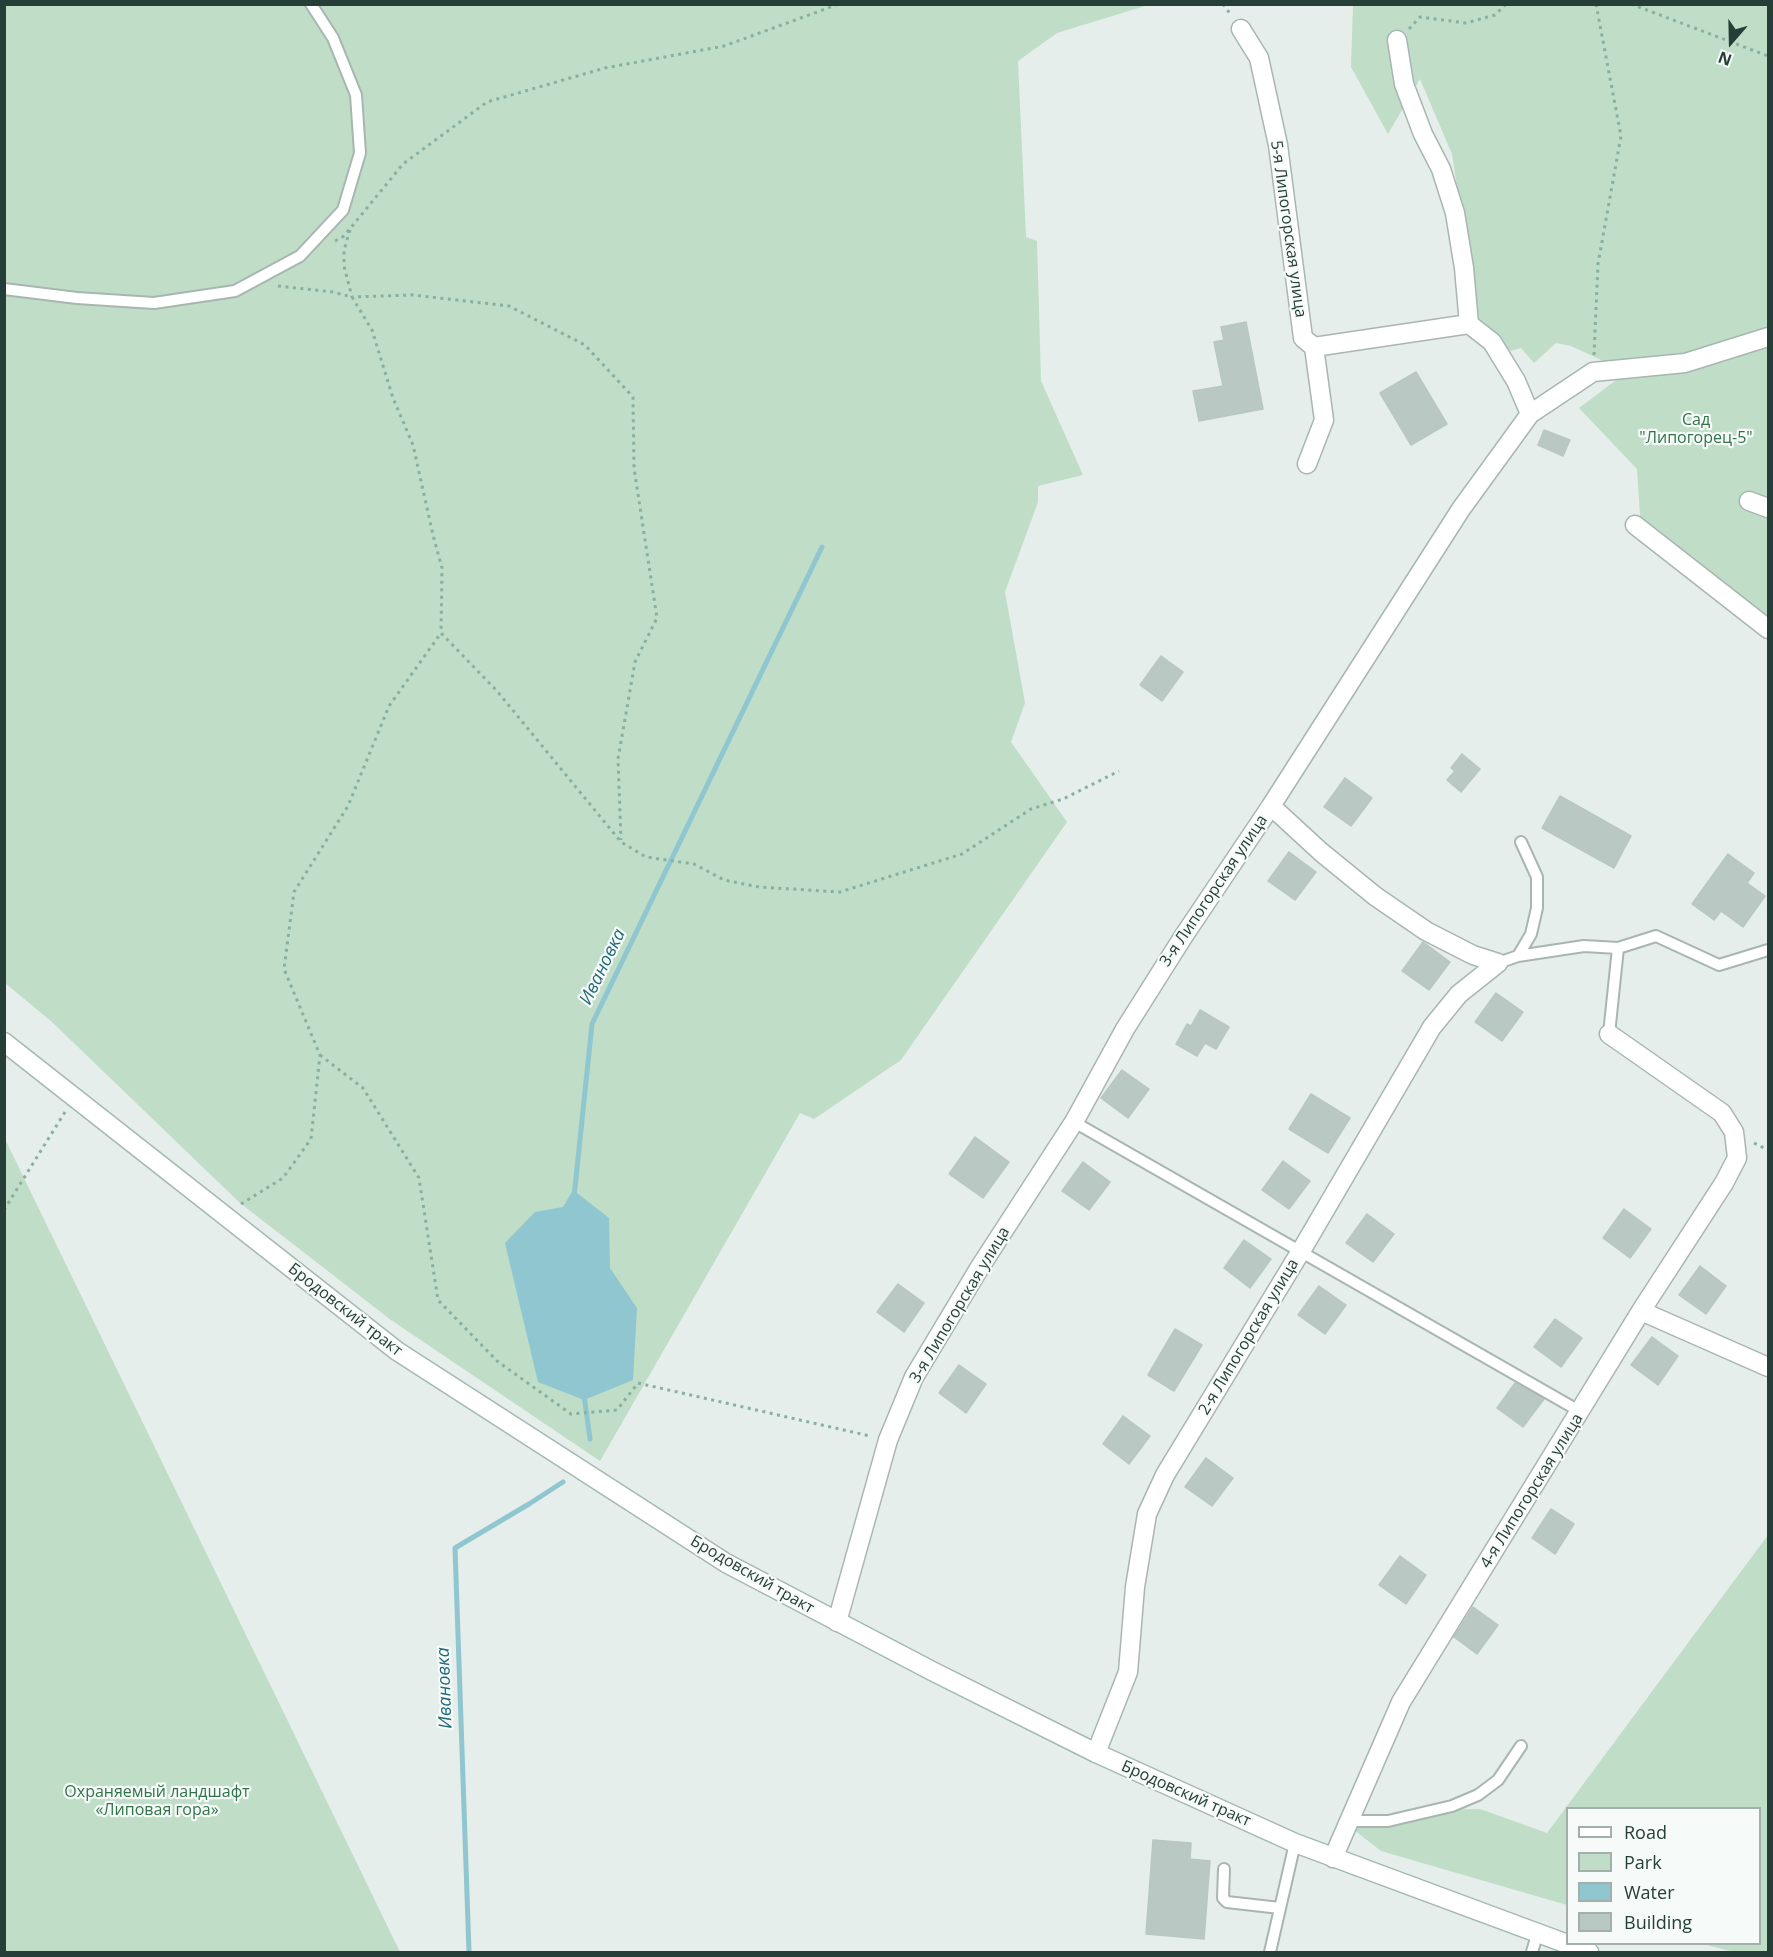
<!DOCTYPE html>
<html>
<head>
<meta charset="utf-8">
<style>
	body { margin:0 }
	#map { position:relative; width:1773px; height:1957px; overflow:hidden; background:#e5eeea; font-family:"Open Sans",sans-serif }
	canvas { display:block }
	.frame { position:absolute; inset:0; border:6px solid #253f38; pointer-events:none }
	.legend { position:absolute; left:1566px; top:1807px; width:195px; height:138px; box-sizing:border-box; background:#f6faf8; border:2px solid #a2afab; margin:0; padding:8px 10px; list-style:none; font-size:18px; color:#253f38 }
	.legend li { display:flex; align-items:center; gap:12px; height:30px }
	.legend b { width:30px; border:2px solid #a2afab }
	.north { position:absolute; left:1701px; top:12px; width:60px; height:60px; -webkit-text-stroke:4px #f6faf8; paint-order:stroke; rotate:200deg; font-size:16px; font-weight:700; line-height:24px; text-align:center; color:#253f38 }
	.north::after { content:''; display:block; margin:auto; width:21px; height:27px; background:#253f38; clip-path:polygon(50% 0,100% 100%,50% 72%,0 100%) }
</style>
</head>
<body>
<div id="map">
<canvas width="1773" height="1957"></canvas>
<div class="frame"></div>
<ul class="legend">
<li><b style="height:8px;background:#fff"></b>Road</li>
<li><b style="height:16px;background:#bfddc7"></b>Park</li>
<li><b style="height:16px;background:#90c6cf"></b>Water</li>
<li><b style="height:16px;background:#bac8c3"></b>Building</li>
</ul>
<div class="north">N</div>
</div>
<script>
const ctx = document.querySelector('canvas').getContext('2d');
ctx.lineJoin = 'round';
function fill(path, color) {
  ctx.fillStyle = color;
  ctx.fill(path, 'evenodd');
}
function poly(rows) {
  const path = new Path2D();
  for (const r of rows) {
    path.moveTo(r[0], r[1]);
    for (let i = 2; i < r.length; i += 2) path.lineTo(r[i], r[i + 1]);
  }
  return path;
}
function strokePath(path, color, width, dash) {
  ctx.strokeStyle = color;
  ctx.lineWidth = width;
  ctx.lineCap = dash ? 'butt' : 'round';
  ctx.setLineDash(dash || []);
  ctx.stroke(path);
}
function write(font, color, halo, rows, align = 'center') {
  ctx.font = font + ' "Open Sans",sans-serif';
  ctx.lineWidth = 4.5;
  ctx.setLineDash([]);
  ctx.textBaseline = 'middle';
  ctx.strokeStyle = halo;
  ctx.fillStyle = color;
  for (const [text, x, y, turn = 0] of rows) {
    ctx.save();
    ctx.translate(x, y);
    ctx.rotate((+turn || 0) * Math.PI / 180);
    ctx.textAlign = isNaN(turn) ? turn : align;
    if (halo) ctx.strokeText(text, 0, 0);
    ctx.fillText(text, 0, 0);
    ctx.restore();
  }
}
const green = poly([
	[4,5,1148,5,1057,33,1018,61,1026,237,1037,241,1041,381,1083,475,1038,486,1038,502,1005,592,1025,703,1011,742,1067,822,901,1060,814,1119,800,1113,600,1461,391,1320,240,1203,52,1022,5,983],
	[1353,5,1768,5,1768,617,1641,530,1637,469,1579,408,1627,372,1571,346,1556,343,1534,363,1521,348,1510,351,1468,308,1464,232,1452,154,1420,79,1388,134,1351,67],
	[4,1139,5,1139,400,1952,5,1952],
	[1768,1535,1768,1952,1734,1952,1703,1944,1760,1944,1760,1808,1568,1808,1567,1905,1381,1851,1353,1829,1406,1810,1480,1809,1547,1833]
]);
const water = poly([
	[573,1190,609,1218,610,1268,637,1308,633,1380,584,1400,538,1382,505,1243,535,1212,563,1207]
]);
const stream = poly([
	[574,1197,592,1024,822,547],
	[584,1395,590,1439],
	[469,1952,455,1548,529,1504,563,1482]
]);
const building = poly([
	[1246,322,1263,409,1199,421,1193,391,1223,386,1214,342,1224,340,1221,327,1246,322],
	[1416,372,1447,424,1411,445,1380,393,1416,372],
	[1544,430,1570,440,1563,456,1538,445,1544,430],
	[1161,656,1183,672,1162,701,1140,685,1161,656],
	[1462,754,1480,769,1461,792,1447,780,1455,771,1451,768,1462,754],
	[1345,778,1372,798,1351,826,1324,807,1345,778],
	[1560,796,1631,836,1614,868,1542,828,1560,796],
	[1289,852,1316,872,1295,900,1268,881,1289,852],
	[1728,854,1754,873,1747,883,1765,896,1743,927,1721,911,1714,920,1692,904,1728,854],
	[1423,942,1450,962,1429,990,1402,971,1423,942],
	[1496,993,1523,1012,1502,1041,1475,1022,1496,993],
	[1200,1010,1229,1027,1216,1049,1205,1043,1197,1056,1176,1044,1187,1024,1191,1026,1200,1010],
	[1122,1070,1149,1089,1128,1118,1101,1098,1122,1070],
	[1311,1094,1350,1118,1328,1153,1289,1129,1311,1094],
	[975,1137,1009,1162,983,1198,949,1174,975,1137],
	[1283,1161,1310,1181,1289,1209,1262,1190,1283,1161],
	[1083,1162,1110,1182,1089,1210,1062,1191,1083,1162],
	[1624,1209,1651,1229,1630,1258,1603,1238,1624,1209],
	[1367,1214,1394,1234,1373,1262,1346,1243,1367,1214],
	[1244,1240,1271,1259,1250,1288,1224,1268,1244,1240],
	[1700,1266,1726,1286,1706,1314,1679,1295,1700,1266],
	[898,1284,924,1303,904,1332,877,1312,898,1284],
	[1319,1286,1346,1305,1325,1334,1298,1315,1319,1286],
	[1555,1319,1582,1338,1561,1367,1534,1347,1555,1319],
	[1175,1329,1202,1345,1174,1391,1148,1375,1175,1329],
	[1652,1337,1678,1356,1658,1385,1631,1365,1652,1337],
	[959,1365,986,1384,966,1413,939,1393,959,1365],
	[1515,1383,1544,1399,1523,1427,1497,1408,1515,1383],
	[1123,1416,1150,1436,1129,1464,1103,1444,1123,1416],
	[1206,1458,1233,1478,1212,1506,1185,1487,1206,1458],
	[1551,1509,1574,1524,1555,1554,1532,1538,1551,1509],
	[1400,1556,1426,1575,1406,1604,1379,1585,1400,1556],
	[1473,1607,1498,1625,1477,1654,1454,1637,1473,1607],
	[1153,1840,1191,1843,1190,1859,1210,1861,1204,1939,1146,1934,1153,1840]
]);
const path = poly([
	[1223,4,1231,15],
	[1631,4,1768,56],
	[1409,29,1420,17,1466,23,1495,15,1506,4],
	[350,230,344,250,344,266,352,297,413,295,509,306,585,345,633,397,634,468,657,618,635,662,618,759,621,840],
	[335,241,344,236,403,164,487,102,605,68,724,46,839,4],
	[278,286,333,292,352,297,372,330,393,398,413,445,433,535,442,568,441,633,497,691,621,842,646,857,694,864,724,880,759,887,840,892,962,854,1031,809,1063,799,1119,771],
	[1594,355,1598,264,1621,136,1596,4],
	[320,1055,363,1088,419,1178,438,1300,497,1361,571,1414,617,1410,638,1383,870,1436],
	[1754,1143,1768,1150],
	[241,1204,283,1178,311,1139,320,1055,284,969,294,892,348,806,389,706,441,633],
	[4,1210,65,1112]
]);
const lane = poly([
	[4,289,77,298,154,303,235,291,300,256,343,210,360,153,356,95,333,38,311,4],
	[1518,956,1531,934,1537,908,1537,877,1521,842],
	[1498,963,1518,956,1584,946,1618,948,1656,936,1719,965,1768,950],
	[1609,1034,1618,948],
	[1074,1122,1581,1412],
	[1349,1821,1388,1821,1452,1806,1478,1795,1498,1780,1521,1746],
	[1224,1869,1223,1898,1227,1902,1280,1908],
	[1270,1952,1295,1843],
	[1532,1952,1537,1935]
]);
const street = poly([
	[1241,29,1259,58,1278,145,1303,338,1314,347,1324,420,1307,464],
	[1397,40,1404,84,1423,134,1441,169,1455,213,1464,268,1469,324],
	[1314,347,1469,324,1492,342,1516,381,1530,414],
	[1749,501,1768,508],
	[1635,525,1768,629],
	[1271,806,1321,852,1375,896,1426,931,1473,955,1498,963],
	[1641,1311,1768,1367],
	[837,1622,888,1440,914,1377,980,1267,1074,1122,1125,1029,1183,937,1271,806,1461,509,1530,414,1593,372,1685,363,1768,337],
	[1096,1753,1128,1672,1135,1587,1147,1514,1165,1475,1301,1251,1432,1027,1459,994,1498,963],
	[1333,1858,1401,1702,1641,1311,1724,1183,1737,1158,1734,1132,1722,1113,1609,1034]
]);
const secondary = poly([
	[4,1042,397,1351,726,1563,932,1671,1096,1753,1295,1843,1589,1952]
]);
const streetNames = [
	["5-я Липогорская улица",1288,229,82],
	["3-я Липогорская улица",1214,891,-56],
	["3-я Липогорская улица",960,1305,-59],
	["Бродовский тракт",345,1310,38],
	["2-я Липогорская улица",1249,1337,-59],
	["4-я Липогорская улица",1532,1491,-58],
	["Бродовский тракт",752,1575,30],
	["Бродовский тракт",1186,1794,24]
];
const parkNames = [
	["Сад",1696,420],
	["\"Липогорец-5\"",1696,438],
	["Охраняемый ландшафт",157,1792],
	["«Липовая гора»",157,1810]
];
const waterNames = [
	["Ивановка",603,967,-64],
	["Ивановка",445,1688,-92]
];
fill(green, '#bfddc7');
fill(water, '#90c6cf');
strokePath(stream, '#90c6cf', 5);
fill(building, '#bac8c3');
strokePath(building, '#b8c7c1', 1.5);
strokePath(lane, '#a8b6b1', 14);
strokePath(street, '#a8b6b1', 21);
strokePath(secondary, '#a4b9b1', 21);
strokePath(path, '#87b0a3', 3, [3, 4.5]);
strokePath(lane, '#fff', 10);
strokePath(street, '#fff', 18);
strokePath(secondary, '#fff', 18);
write('16px', '#253f38', '#f6faf8', streetNames);
write('16px', '#31744a', '#f6faf8', parkNames);
write('italic 18px', '#216b79', '#f6faf8', waterNames);
</script>
</body>
</html>
